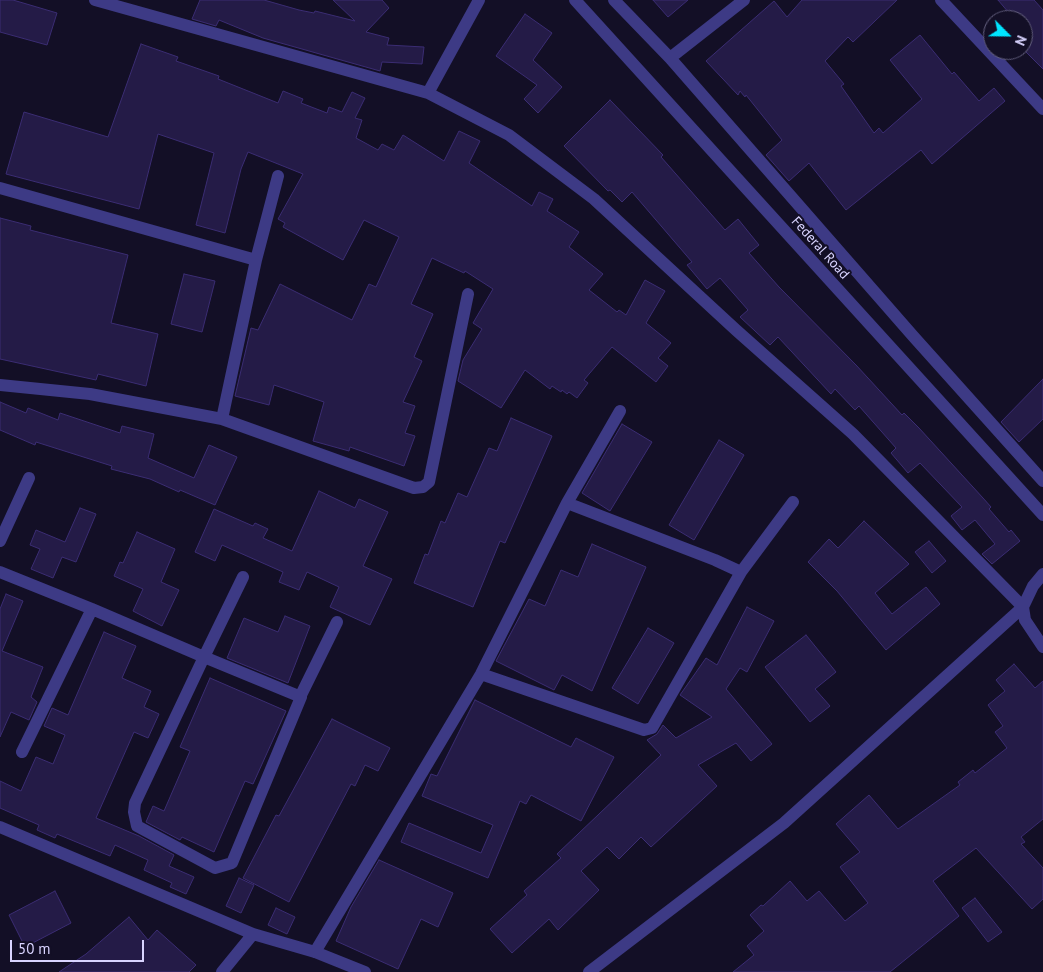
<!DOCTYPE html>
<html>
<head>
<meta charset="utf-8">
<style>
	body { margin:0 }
	#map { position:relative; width:1043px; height:972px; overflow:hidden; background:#130f26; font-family:"PT Sans",sans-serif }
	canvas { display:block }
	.north { position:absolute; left:983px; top:10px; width:50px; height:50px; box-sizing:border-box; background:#130f26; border:1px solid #625e7d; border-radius:50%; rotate:113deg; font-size:14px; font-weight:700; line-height:20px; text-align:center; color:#d9d4ff }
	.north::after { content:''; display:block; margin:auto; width:18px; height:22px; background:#00e5ff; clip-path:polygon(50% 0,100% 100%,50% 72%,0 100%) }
	.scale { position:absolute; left:10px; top:940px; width:134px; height:22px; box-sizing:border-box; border:2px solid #d9d4ff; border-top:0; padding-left:6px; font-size:15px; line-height:18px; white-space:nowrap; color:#d9d4ff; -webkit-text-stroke:4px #130f26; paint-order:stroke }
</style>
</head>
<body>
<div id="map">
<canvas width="1043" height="972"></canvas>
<div class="north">N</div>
<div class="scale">50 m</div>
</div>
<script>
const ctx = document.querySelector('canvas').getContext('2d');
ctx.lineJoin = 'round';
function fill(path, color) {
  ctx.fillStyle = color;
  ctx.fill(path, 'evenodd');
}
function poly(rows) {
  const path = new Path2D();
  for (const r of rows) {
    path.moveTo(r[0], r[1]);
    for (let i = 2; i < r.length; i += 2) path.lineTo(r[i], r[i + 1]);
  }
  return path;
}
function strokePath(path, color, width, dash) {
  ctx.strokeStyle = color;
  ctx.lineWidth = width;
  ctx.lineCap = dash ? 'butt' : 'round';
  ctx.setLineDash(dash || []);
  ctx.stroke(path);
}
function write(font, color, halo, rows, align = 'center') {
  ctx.font = font + ' "PT Sans",sans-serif';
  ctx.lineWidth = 4;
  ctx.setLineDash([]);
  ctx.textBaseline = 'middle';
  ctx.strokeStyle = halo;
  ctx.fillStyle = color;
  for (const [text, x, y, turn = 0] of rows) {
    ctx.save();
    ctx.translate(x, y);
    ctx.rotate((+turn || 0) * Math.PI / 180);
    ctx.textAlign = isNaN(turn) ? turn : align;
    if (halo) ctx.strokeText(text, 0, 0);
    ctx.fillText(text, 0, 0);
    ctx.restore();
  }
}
const building = poly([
	[0,0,13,0,57,13,47,45,0,32,0,0],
	[200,0,264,0,299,10,314,13,315,11,355,21,333,0,382,0,389,8,366,32,389,38,387,45,424,47,422,64,382,62,380,71,263,38,219,20,216,26,192,19,200,0],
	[653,0,688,0,668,17,653,0],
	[802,0,897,0,853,42,848,37,825,61,844,84,841,86,874,133,879,128,883,133,922,99,890,60,920,35,952,74,954,72,979,101,994,88,1005,101,932,164,921,150,846,210,809,163,789,181,766,155,782,140,746,95,745,97,740,91,738,95,706,61,774,1,787,17,802,0],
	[998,0,1034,0,1043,10,1043,69,1023,49,1023,20,1015,20,998,0],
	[525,14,552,33,533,60,562,87,538,113,524,99,537,85,496,56,525,14],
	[141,44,178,57,176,61,219,76,218,79,278,103,283,91,303,99,301,103,327,113,329,107,342,112,352,92,365,98,355,118,362,120,356,138,378,150,382,144,394,150,403,135,444,161,459,131,480,141,469,163,532,206,539,192,553,199,547,211,579,232,569,247,603,274,589,290,617,312,619,310,626,315,645,280,665,291,646,323,671,343,658,358,668,366,656,382,612,347,584,380,588,383,577,398,569,392,567,394,562,390,561,392,552,386,550,389,525,370,501,408,458,381,463,360,482,329,473,323,493,289,465,271,464,273,432,258,411,304,433,314,414,357,422,361,403,402,415,406,405,433,415,436,404,466,350,447,349,451,313,441,324,402,274,385,269,405,235,396,251,328,258,330,280,284,352,320,369,284,376,287,399,237,364,220,343,260,283,227,285,223,278,219,303,174,248,152,241,169,225,233,196,225,214,153,158,134,139,209,6,174,24,112,108,137,141,44],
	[610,100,663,155,661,157,725,230,738,219,759,245,749,253,779,287,856,365,902,415,904,413,919,428,983,498,991,507,989,509,1009,532,1011,530,1020,541,992,564,982,554,995,544,975,520,962,530,951,516,962,507,920,463,908,473,891,453,896,448,859,406,855,410,835,389,831,394,778,337,770,345,740,317,748,310,720,278,707,289,687,265,692,262,632,192,622,202,610,190,608,191,564,146,610,100],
	[0,218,31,226,30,230,128,255,111,323,158,334,146,386,98,374,96,380,0,359,0,218],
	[184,274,215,281,202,332,171,324,184,274],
	[1043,379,1043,419,1019,442,1001,422,1043,379],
	[0,402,26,413,28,408,58,420,60,413,120,433,122,426,154,434,148,458,194,478,209,445,237,457,215,505,180,490,179,492,150,479,111,469,112,466,36,442,35,445,0,430,0,402],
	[511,418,552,436,505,543,500,541,473,607,414,583,425,554,428,555,441,521,445,523,458,493,467,497,489,448,497,451,511,418],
	[622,424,652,442,610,511,582,493,622,424],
	[719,440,744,455,694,540,669,525,719,440],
	[319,491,355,508,359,499,388,512,363,566,392,579,370,625,330,607,339,587,307,572,299,590,279,582,283,572,222,545,215,561,195,552,214,509,253,526,255,523,268,529,263,538,292,551,319,491],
	[80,508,96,514,76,562,62,557,53,578,31,569,40,549,30,545,36,530,65,542,80,508],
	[864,521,909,564,875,593,892,614,926,587,940,604,886,650,837,591,808,562,829,539,838,548,864,521],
	[137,532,175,549,161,582,179,590,162,626,133,611,143,589,114,576,120,562,123,563,137,532],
	[929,541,946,561,932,573,915,552,929,541],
	[592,544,646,567,592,691,562,675,554,690,496,661,529,599,545,606,561,570,578,577,592,544],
	[6,594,23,601,2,651,43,667,31,697,37,702,29,720,11,712,0,737,0,609,6,594],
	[747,607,774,621,747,672,740,668,726,689,772,744,751,761,736,743,698,765,717,786,651,847,641,837,619,859,607,847,581,871,599,890,558,930,549,919,512,953,490,929,527,895,524,891,561,858,557,854,661,755,647,740,657,734,663,725,676,738,712,717,680,695,706,658,717,665,747,607],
	[285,616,310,626,288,683,227,658,244,618,278,632,285,616],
	[648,628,674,643,638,704,612,688,648,628],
	[104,632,136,646,122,678,151,691,144,707,159,714,148,738,134,732,96,818,139,836,174,855,169,866,194,877,186,894,170,887,172,883,144,870,148,860,115,845,110,856,57,834,55,838,37,830,39,825,0,808,0,781,21,791,36,757,53,764,65,735,44,726,52,708,68,715,104,632],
	[806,635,836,672,815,689,830,706,810,722,765,667,806,635],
	[1014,664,1035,688,1043,681,1043,819,1021,837,1025,842,1021,844,1043,868,1043,899,1032,909,976,848,933,881,959,916,890,972,733,972,754,955,747,946,764,931,750,915,761,905,763,906,790,881,807,901,819,891,845,921,868,903,840,867,860,852,836,824,869,795,898,829,960,785,958,782,973,770,975,773,1007,748,995,732,1003,726,988,705,1005,691,996,680,1014,664],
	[210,678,286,711,253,784,245,781,214,852,182,837,180,840,146,822,153,806,164,811,190,751,180,747,210,678],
	[475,700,571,747,576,738,614,757,581,821,531,795,526,804,520,801,488,878,401,842,409,823,481,853,493,825,422,796,431,774,437,776,475,700],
	[332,719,390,748,378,771,365,765,355,786,351,784,289,902,243,878,276,815,279,816,332,719],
	[379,860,453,893,438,927,421,919,398,969,336,941,351,907,379,860],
	[239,878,254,885,241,913,226,906,239,878],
	[55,891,71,923,25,947,9,915,55,891],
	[975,898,1002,932,988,942,962,908,975,898],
	[276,908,295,917,287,934,268,925,276,908],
	[129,917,148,940,157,930,196,965,189,972,59,972,86,954,129,917]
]);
const minor = poly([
	[95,0,428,93,509,135,594,199,736,330,853,434,1023,607,1025,620,1043,647],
	[575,0,1043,515],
	[614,0,670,58,913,336,1043,481],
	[941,0,1043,109],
	[670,58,744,0],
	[428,93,479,0],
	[0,188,256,260],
	[0,385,90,394,222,419,414,488,423,487,429,482,468,294],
	[222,419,256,260,278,176],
	[567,503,620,411],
	[0,541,29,478],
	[0,572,92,609,204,657,301,697,232,863,215,868,137,826,134,812,135,803,204,657,243,577],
	[481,674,644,730,652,728,741,572,793,502],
	[300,697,337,622],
	[22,752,92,609],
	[0,827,253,934,315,952,365,972],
	[315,952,481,674,567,503,715,560,741,572],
	[222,972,253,934],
	[589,972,784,823,1023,607,1033,586,1043,574]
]);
const streetNames = [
	["Federal Road",820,248,48]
];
fill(building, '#241b47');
strokePath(building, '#3b2d73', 1);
strokePath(minor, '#3d3a85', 12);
write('14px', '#d9d4ff', '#130f26', streetNames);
</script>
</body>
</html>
